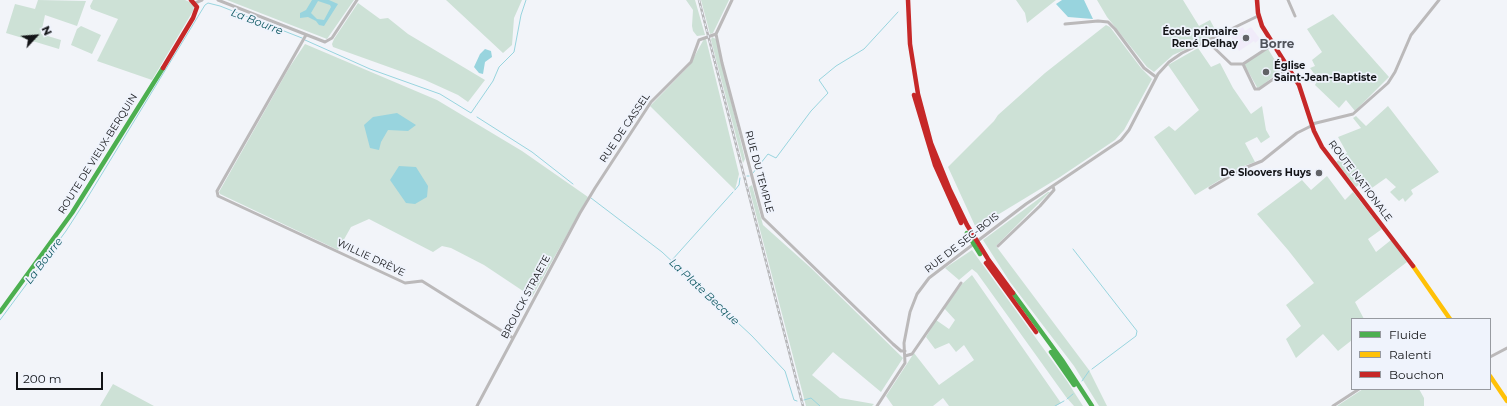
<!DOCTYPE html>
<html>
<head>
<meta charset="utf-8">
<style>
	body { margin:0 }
	#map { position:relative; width:1507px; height:406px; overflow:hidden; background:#f2f4f9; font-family:Montserrat,sans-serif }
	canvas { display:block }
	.legend { position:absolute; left:1351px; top:318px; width:140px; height:72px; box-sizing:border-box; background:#eff3fc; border:1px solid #979aa0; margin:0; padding:5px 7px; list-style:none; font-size:12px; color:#131417 }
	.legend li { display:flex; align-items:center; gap:8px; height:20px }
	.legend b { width:20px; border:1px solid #979aa0 }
	.north { position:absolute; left:16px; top:16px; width:40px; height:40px; -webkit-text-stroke:3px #eff3fc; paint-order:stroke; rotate:64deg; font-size:11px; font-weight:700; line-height:16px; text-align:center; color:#131417 }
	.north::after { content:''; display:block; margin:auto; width:14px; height:18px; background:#131417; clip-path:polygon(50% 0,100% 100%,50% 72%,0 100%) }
	.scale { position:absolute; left:16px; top:372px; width:87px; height:18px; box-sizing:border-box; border:2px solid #131417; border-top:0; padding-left:5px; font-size:12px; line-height:14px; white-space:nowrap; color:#131417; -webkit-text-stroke:3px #eff3fc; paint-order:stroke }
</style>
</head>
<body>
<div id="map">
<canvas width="1507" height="406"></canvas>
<ul class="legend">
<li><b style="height:5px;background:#4caf50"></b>Fluide</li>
<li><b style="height:5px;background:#ffc107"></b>Ralenti</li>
<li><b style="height:5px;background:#c62828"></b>Bouchon</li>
</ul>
<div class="north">N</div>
<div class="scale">200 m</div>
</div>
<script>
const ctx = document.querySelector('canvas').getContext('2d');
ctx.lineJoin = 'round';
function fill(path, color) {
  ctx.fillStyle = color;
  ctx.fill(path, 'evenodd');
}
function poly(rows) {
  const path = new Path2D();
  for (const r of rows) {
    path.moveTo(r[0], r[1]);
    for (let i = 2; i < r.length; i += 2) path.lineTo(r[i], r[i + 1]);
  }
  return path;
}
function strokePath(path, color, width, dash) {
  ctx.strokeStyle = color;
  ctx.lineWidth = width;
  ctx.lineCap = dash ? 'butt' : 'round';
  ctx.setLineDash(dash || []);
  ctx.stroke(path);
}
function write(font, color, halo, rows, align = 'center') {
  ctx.font = font + ' Montserrat,sans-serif';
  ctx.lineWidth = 3.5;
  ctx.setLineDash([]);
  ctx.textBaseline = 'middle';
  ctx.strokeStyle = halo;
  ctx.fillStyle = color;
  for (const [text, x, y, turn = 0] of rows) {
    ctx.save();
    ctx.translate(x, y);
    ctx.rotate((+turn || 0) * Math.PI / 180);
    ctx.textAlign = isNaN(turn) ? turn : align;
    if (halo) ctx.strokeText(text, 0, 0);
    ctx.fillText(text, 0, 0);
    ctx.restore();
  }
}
const education = poly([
	[1243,27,1245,31,1251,27,1260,39,1255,43,1254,41,1239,51,1230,35]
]);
const green = poly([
	[38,0,86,1,77,26,45,15,41,34,61,40,59,49,6,33,15,4,35,9],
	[93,0,185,0,192,3,194,7,193,11,152,80,97,61,118,19,91,9,90,6],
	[227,0,354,0,327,39],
	[446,0,522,0,514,18,512,45,503,53],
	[686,0,695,0,705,35,697,36,693,31,692,26,693,10],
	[701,0,729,0,713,33,710,34],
	[1016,0,1056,0,1027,23,1025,13],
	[1097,0,1183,0,1199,26,1210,20,1218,35,1173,55,1154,72,1147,67,1107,17],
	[358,3,380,19,388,18,408,34,485,80,468,102,458,95,425,80,333,47,332,44,334,39],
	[1333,14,1389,77,1355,111,1346,100,1339,108,1315,85,1318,79,1310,68,1315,66,1312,60,1322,52,1307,29],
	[1106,25,1110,27,1141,68,1152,79,1124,130,1115,140,1060,177,976,228,948,167,994,121,998,115,1045,73],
	[81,26,101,35,92,54,71,45,77,29],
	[712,37,716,39,745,159,743,163,711,40],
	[704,39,706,39,739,174,735,190,650,106,689,66],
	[305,44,437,100,522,151,588,197,532,297,484,265,451,248,442,246,433,252,369,219,351,227,338,250,220,194,219,192,289,68],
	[1198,48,1211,67,1220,63,1233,88,1251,114,1262,106,1266,130,1270,137,1261,143,1257,137,1245,143,1255,162,1241,167,1195,195,1154,137,1169,126,1175,131,1199,110,1168,65],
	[1268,49,1281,70,1258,89,1244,64],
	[1388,106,1439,172,1411,190,1413,194,1405,202,1403,198,1399,201,1390,192,1396,187,1386,178,1369,190,1363,182,1356,187,1336,162,1347,153,1338,137,1361,128,1353,118,1356,116,1366,126],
	[1327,176,1345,200,1353,192,1382,229,1368,239,1376,252,1391,240,1407,262,1355,302,1364,319,1352,319,1352,340,1338,351,1323,334,1296,358,1286,339,1301,326,1286,305,1314,283,1288,250,1257,214,1302,180,1311,190],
	[752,185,763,225,811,268,903,358,881,392,833,352,812,375,840,398,874,404,872,406,806,406,752,199,749,187],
	[1048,192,1050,192,996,246,1089,370,1107,406,1099,406,1074,366,1010,282,983,240],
	[972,250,1067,381,1083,406,1074,406,1066,397,977,273,972,269,959,280,945,268],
	[972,275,1061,403,1056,406,949,406,943,398,933,406,893,406,886,396,914,353,939,385,974,360,964,345,956,352,949,343,935,349,926,337,936,320,949,329,955,320,944,308,962,284],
	[113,384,154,406,100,406],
	[1363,389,1419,389,1424,398,1424,406,1337,406]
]);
const water = poly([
	[312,0,329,0,338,4,324,26,319,25,316,21,308,17,300,18,300,13,306,10],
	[318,1,330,5,331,7,324,20,317,19,311,13],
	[1062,0,1084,0,1093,19,1068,17,1056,4],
	[485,49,491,51,492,57,485,62,483,74,479,73,474,67,480,54],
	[397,113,416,125,408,131,388,130,381,142,379,150,370,148,364,125,373,117],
	[399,166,416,167,428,186,427,197,415,204,406,203,390,180]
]);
const stream = poly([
	[305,40,370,69,440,94,471,113,493,81,499,67,514,52,521,15,526,0],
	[477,117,532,152,573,184],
	[753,173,768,154,776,158,811,111,828,93,819,80,836,66,864,49,898,12],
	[747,176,749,176],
	[735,190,739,185,740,178],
	[591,198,662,252,752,336,785,371,794,400,797,401],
	[1073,249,1137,331,1136,336,1092,369],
	[672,260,733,192],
	[0,320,66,231,86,200,205,5,208,3,220,6,302,38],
	[1082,381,1089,371],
	[1067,399,1073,394],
	[804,400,811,398,820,406],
	[1055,406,1064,401]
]);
const street = poly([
	[218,0,325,42,332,38,357,0],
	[1288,0,1295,16],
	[195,3,202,0],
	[1065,24,1098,21,1108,22,1115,29,1144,68,1156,77],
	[716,34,722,63,763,218,893,344,901,351,905,351],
	[716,34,732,0],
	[306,35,217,191,218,196,405,283,422,281,513,338],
	[1207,41,1231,64,1243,64],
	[1272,45,1243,64,1255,89,1259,89,1289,68],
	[1312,124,1353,114,1388,83,1395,72,1411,35,1439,0],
	[1210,188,1242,169,1262,161,1297,133,1313,125],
	[998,246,1040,206,1054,190,1053,186],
	[905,356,912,354,961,283],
	[1490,357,1507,348],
	[477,406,580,213,595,188,651,102,691,62,699,40,716,34],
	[877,406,905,363,904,343,910,312,917,294,929,278,1026,204,1121,140,1129,130,1158,74,1169,62,1182,53,1258,16],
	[1333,406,1359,389]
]);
const fast = poly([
	[967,233,980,254],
	[1013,293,1062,360,1092,406],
	[0,312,72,213,163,68],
	[1051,352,1074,385]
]);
const slow = poly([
	[1413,266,1450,319],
	[1490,376,1507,401]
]);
const jam = poly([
	[908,0,910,44,918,94,931,143,950,190,967,225,988,259,1013,293],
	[1257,0,1258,13,1262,26,1299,85,1314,131,1322,147,1413,266],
	[163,68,193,18,197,7,191,0],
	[914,95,935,165,961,223],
	[986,263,1036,332]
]);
const rail = poly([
	[699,0,803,406]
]);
const markers = [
	[1246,38,4,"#616266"],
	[1266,72,4,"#616266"],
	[1319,173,4,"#616266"]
];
const poiNames = [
	["École primaire",1238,32],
	["René Delhay",1238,44],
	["Église",1274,66,"left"],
	["Saint-Jean-Baptiste",1274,78,"left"],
	["De Sloovers Huys",1311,173]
];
const streetNames = [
	["RUE DE CASSEL",625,128,-56],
	["ROUTE DE VIEUX-BERQUIN",98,154,-58],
	["RUE DU TEMPLE",759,172,75],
	["ROUTE NATIONALE",1360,181,53],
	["RUE DE SEC-BOIS",962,243,-38],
	["WILLIE DRÈVE",371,258,25],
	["BROUCK STRAETE",526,297,-62]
];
const waterNames = [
	["La Bourre",257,22,21],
	["La Bourre",44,261,-53],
	["La Plate Becque",704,292,43]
];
const quarterNames = [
	["Borre",1277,44]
];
fill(education, '#f0ebf9');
fill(green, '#cde1d6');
fill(water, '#98d4de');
strokePath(stream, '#98d4de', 1);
strokePath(street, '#bbb9ba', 3);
strokePath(fast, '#4caf50', 4.5);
strokePath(slow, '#ffc107', 4.5);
strokePath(jam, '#c62828', 4.5);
strokePath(rail, '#b6b6b8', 2.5);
strokePath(rail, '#eff3fc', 1, [3]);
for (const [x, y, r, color] of markers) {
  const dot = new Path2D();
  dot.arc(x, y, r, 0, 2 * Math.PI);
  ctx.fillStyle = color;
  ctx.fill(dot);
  strokePath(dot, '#eff3fc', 1.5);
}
write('bold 10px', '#131417', '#eff3fc', poiNames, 'right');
write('10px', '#131417', '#eff3fc', streetNames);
write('italic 11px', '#0f5962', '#eff3fc', waterNames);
write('bold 12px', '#51545c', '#eff3fc', quarterNames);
</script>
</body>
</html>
